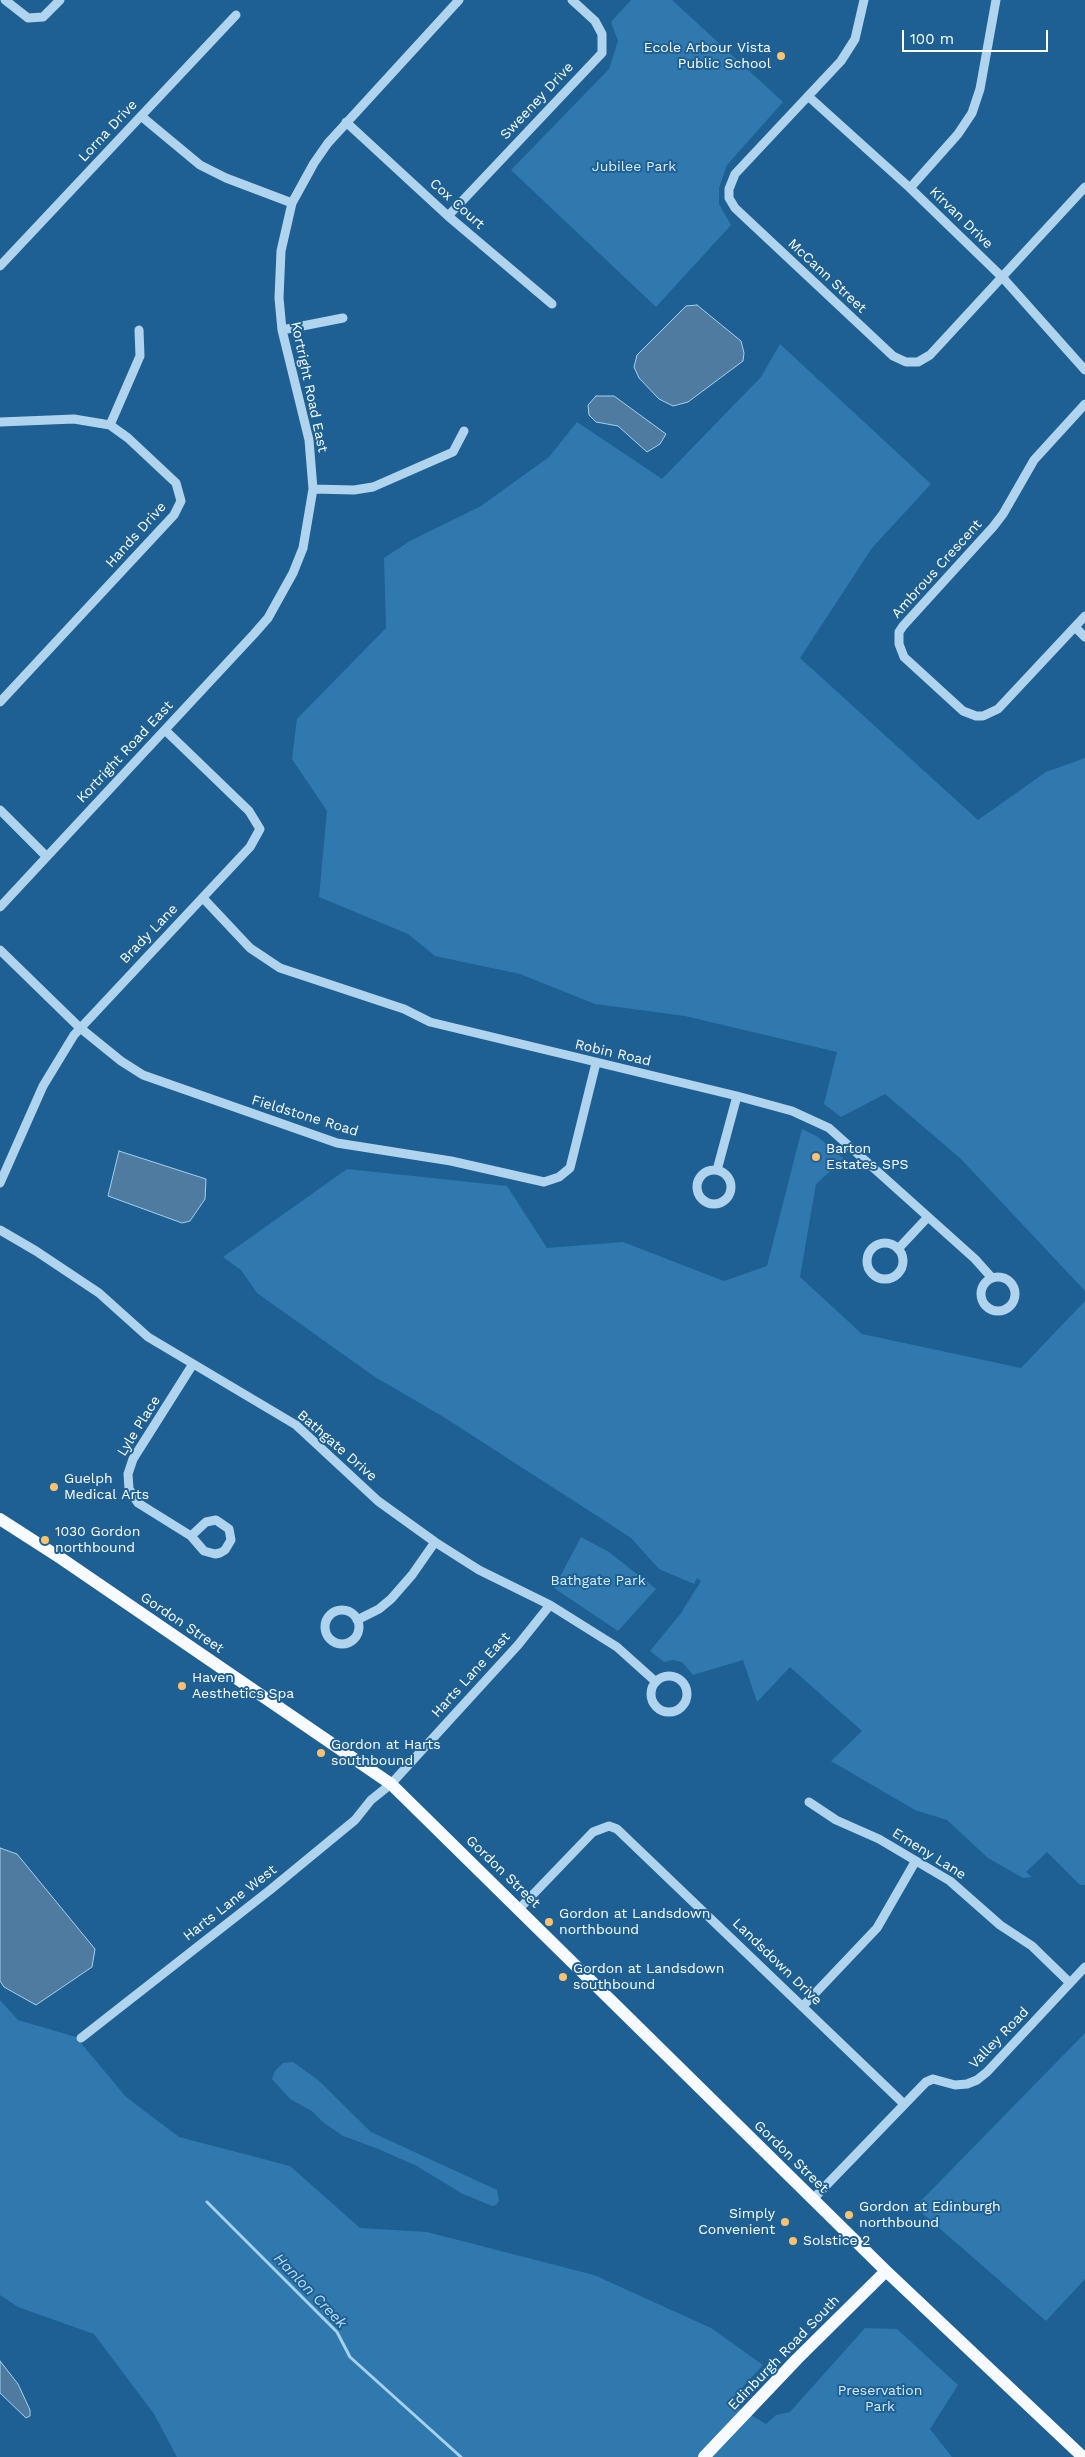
<!DOCTYPE html>
<html>
<head>
<meta charset="utf-8">
<style>
	body { margin:0 }
	#map { position:relative; width:1085px; height:2457px; overflow:hidden; background:#1e6093; font-family:"Work Sans",sans-serif }
	canvas { display:block }
	.scale { position:absolute; left:902px; top:30px; width:146px; height:22px; box-sizing:border-box; border:2px solid #fff; border-top:0; padding-left:6px; font-size:15px; line-height:18px; white-space:nowrap; color:#fff; -webkit-text-stroke:4px #1e6093; paint-order:stroke }
</style>
</head>
<body>
<div id="map">
<canvas width="1085" height="2457"></canvas>
<div class="scale">100 m</div>
</div>
<script>
const ctx = document.querySelector('canvas').getContext('2d');
ctx.lineJoin = 'round';
function fill(path, color) {
  ctx.fillStyle = color;
  ctx.fill(path, 'evenodd');
}
function poly(rows) {
  const path = new Path2D();
  for (const r of rows) {
    if (r.length === 3) {
      path.moveTo(r[0] + r[2], r[1]);
      path.arc(r[0], r[1], r[2], 0, 2 * Math.PI);
      continue;
    }
    path.moveTo(r[0], r[1]);
    for (let i = 2; i < r.length; i += 2) path.lineTo(r[i], r[i + 1]);
  }
  return path;
}
function strokePath(path, color, width, dash) {
  ctx.strokeStyle = color;
  ctx.lineWidth = width;
  ctx.lineCap = dash ? 'butt' : 'round';
  ctx.setLineDash(dash || []);
  ctx.stroke(path);
}
function write(font, color, halo, rows, align = 'center') {
  ctx.font = font + ' "Work Sans",sans-serif';
  ctx.lineWidth = 4;
  ctx.setLineDash([]);
  ctx.textBaseline = 'middle';
  ctx.strokeStyle = halo;
  ctx.fillStyle = color;
  for (const [text, x, y, turn = 0] of rows) {
    ctx.save();
    ctx.translate(x, y);
    ctx.rotate((+turn || 0) * Math.PI / 180);
    ctx.textAlign = isNaN(turn) ? turn : align;
    if (halo) ctx.strokeText(text, 0, 0);
    ctx.fillText(text, 0, 0);
    ctx.restore();
  }
}
const green = poly([
	[631,0,672,0,783,102,727,165,719,188,719,204,731,225,656,307,511,170,609,69,618,41,611,22],
	[780,344,931,484,872,548,800,658,978,820,1046,772,1085,758,1085,1291,961,1159,885,1094,841,1117,824,1104,837,1052,685,1016,595,1004,520,974,435,956,408,934,319,897,327,811,292,759,297,719,386,628,384,558,410,541,481,506,549,457,577,422,662,479,761,377],
	[802,1129,818,1137,844,1159,816,1184,800,1277,862,1334,1021,1368,1085,1301,1085,1885,1080,1885,1047,1852,1026,1872,1032,1877,1023,1878,988,1858,947,1820,915,1810,831,1761,862,1731,790,1667,757,1702,743,1660,693,1675,682,1662,673,1660,664,1662,650,1651,681,1613,701,1581,697,1578,694,1584,659,1569,631,1538,605,1521,442,1416,375,1377,257,1293,241,1270,223,1257,347,1169,507,1186,547,1248,623,1242,724,1281,767,1266],
	[581,1537,609,1552,656,1589,618,1631,554,1588],
	[0,2000,18,2020,76,2037,126,2097,179,2137,290,2166,360,2228,427,2232,594,2275,711,2328,763,2365,729,2402,766,2424,776,2415,790,2412,865,2328,897,2329,958,2385,930,2429,952,2457,177,2457,154,2414,94,2334,18,2307,0,2295],
	[1085,2033,1085,2279,1046,2321,915,2207],
	[293,2062,318,2080,371,2132,497,2190,499,2201,496,2205,492,2206,461,2193,417,2166,376,2148,343,2136,324,2123,312,2111,290,2099,272,2079,275,2071,283,2063]
]);
const water = poly([
	[697,305,741,341,744,353,743,361,688,402,673,406,659,399,639,378,634,367,637,355,686,306,697,305],
	[596,396,614,396,666,434,660,444,647,452,618,426,596,422,589,415,588,405,596,396],
	[119,1151,206,1179,205,1199,190,1221,182,1223,108,1196,119,1151],
	[0,1848,17,1854,95,1949,92,1967,36,2005,4,1987,0,1981,0,1848],
	[0,2361,18,2384,30,2410,30,2416,26,2418,0,2393,0,2361]
]);
const stream = poly([
	[207,2202,337,2332,350,2357,461,2457]
]);
const minor = poly([
	[5,0,28,18,43,17,60,0],
	[864,0,855,39,841,61,735,174,729,189,729,198,735,208,893,356,906,362,918,362,930,355,1085,187],
	[808,96,910,188,1003,278,1085,370],
	[141,116,200,165,226,178,292,203],
	[346,122,448,216,552,304],
	[910,188,958,134,972,113,980,89,996,0],
	[448,216,602,53,602,34,595,21,572,0],
	[0,266,236,15],
	[282,330,343,318],
	[1085,404,1034,460,1003,514,993,527,903,626,899,632,899,644,904,657,963,711,976,716,983,716,998,709,1085,616],
	[0,422,74,419,110,425,128,438,176,483,181,501,174,515,0,702],
	[110,425,140,356,139,330],
	[313,489,354,490,373,487,453,452,464,431],
	[1075,627,1085,637],
	[0,810,46,856],
	[203,898,250,948,280,968,404,1009,430,1022,737,1096,792,1111,829,1128,975,1259,992,1278],
	[0,907,254,634,268,618,293,573,303,548,313,489,309,440,282,330,279,298,281,251,292,203,314,163,328,143,459,0],
	[0,950,79,1027,121,1061,143,1075,337,1143,451,1161,544,1182,559,1177,570,1168,596,1063],
	[717,1170,737,1096],
	[714,1187,17],
	[0,1183,43,1086,74,1035,250,847,260,829,249,811,165,730],
	[0,1230,36,1251,99,1293,148,1337,296,1425,378,1501,435,1542,479,1570,550,1605,617,1647,656,1682],
	[885,1261,18],
	[898,1249,927,1218],
	[998,1294,17],
	[191,1536,206,1522,216,1520,229,1529,231,1540,225,1550,220,1553,215,1554,204,1551,191,1536,138,1503,129,1489,128,1474,133,1459,193,1364],
	[342,1627,17],
	[357,1620,379,1609,391,1599,412,1575,435,1542],
	[669,1694,18],
	[809,1802,836,1820,879,1839,950,1881,1000,1925,1032,1946,1070,1983],
	[519,1909,593,1832,609,1826,617,1829,904,2104],
	[803,2006,877,1928,915,1862],
	[81,2038,270,1890,355,1820,371,1800,391,1784,518,1645,550,1605],
	[813,2199,926,2082,933,2079,955,2085,967,2084,977,2080,987,2072,1085,1967]
]);
const major = poly([
	[0,1519,62,1559,391,1784,886,2271,1083,2457],
	[704,2457,797,2359,886,2271]
]);
const markers = [
	[781,56,5,"#fdc270"],
	[816,1157,5,"#fdc270"],
	[54,1487,5,"#fdc270"],
	[45,1540,5,"#fdc270"],
	[182,1686,5,"#fdc270"],
	[321,1753,5,"#fdc270"],
	[549,1922,5,"#fdc270"],
	[563,1977,5,"#fdc270"],
	[849,2215,5,"#fdc270"],
	[785,2222,5,"#fdc270"],
	[793,2241,5,"#fdc270"]
];
const poiNames = [
	["Ecole Arbour Vista",771,48,"right"],
	["Public School",771,64,"right"],
	["Barton",826,1149],
	["Estates SPS",826,1165],
	["Guelph",64,1479],
	["Medical Arts",64,1495],
	["1030 Gordon",55,1532],
	["northbound",55,1548],
	["Haven",192,1678],
	["Aesthetics Spa",192,1694],
	["Gordon at Harts",331,1745],
	["southbound",331,1761],
	["Gordon at Landsdown",559,1914],
	["northbound",559,1930],
	["Gordon at Landsdown",573,1969],
	["southbound",573,1985],
	["Gordon at Edinburgh",859,2207],
	["northbound",859,2223],
	["Simply",775,2214,"right"],
	["Convenient",775,2230,"right"],
	["Solstice 2",803,2241]
];
const streetNames = [
	["Sweeney Drive",537,101,-47],
	["Lorna Drive",108,131,-47],
	["Cox Court",457,204,42],
	["Kirvan Drive",961,218,44],
	["McCann Street",827,276,43],
	["Kortright Road East",309,387,78],
	["Hands Drive",136,535,-48],
	["Ambrous Crescent",937,569,-48],
	["Kortright Road East",125,752,-47],
	["Brady Lane",149,934,-46],
	["Robin Road",613,1053,13],
	["Fieldstone Road",305,1116,17],
	["Lyle Place",139,1426,-58],
	["Bathgate Drive",337,1446,41],
	["Gordon Street",182,1623,34],
	["Harts Lane East",471,1675,-48],
	["Emeny Lane",929,1854,32],
	["Gordon Street",503,1872,44],
	["Harts Lane West",230,1903,-38],
	["Landsdown Drive",777,1962,44],
	["Valley Road",999,2038,-46],
	["Gordon Street",791,2157,44],
	["Edinburgh Road South",784,2353,-46]
];
const parkNames = [
	["Jubilee Park",634,167],
	["Bathgate Park",598,1581],
	["Preservation",880,2391],
	["Park",880,2407]
];
const waterNames = [
	["Hanlon Creek",310,2291,46]
];
fill(green, '#2f79af');
fill(water, '#4e7b9f');
strokePath(water, '#a4d1f0', 1);
strokePath(stream, '#a4d1f0', 3);
strokePath(minor, '#b0d4ee', 9);
strokePath(major, '#f7fbff', 12);
for (const [x, y, r, color] of markers) {
  const dot = new Path2D();
  dot.arc(x, y, r, 0, 2 * Math.PI);
  ctx.fillStyle = color;
  ctx.fill(dot);
  strokePath(dot, '#1e6093', 2);
}
write('14px', '#fff', '#1e6093', poiNames, 'left');
write('14px', '#fff', '#1e6093', streetNames);
write('14px', '#d6ebfa', '#1e6093', parkNames);
write('italic 15px', '#bcddf5', '#1e6093', waterNames);
</script>
</body>
</html>
